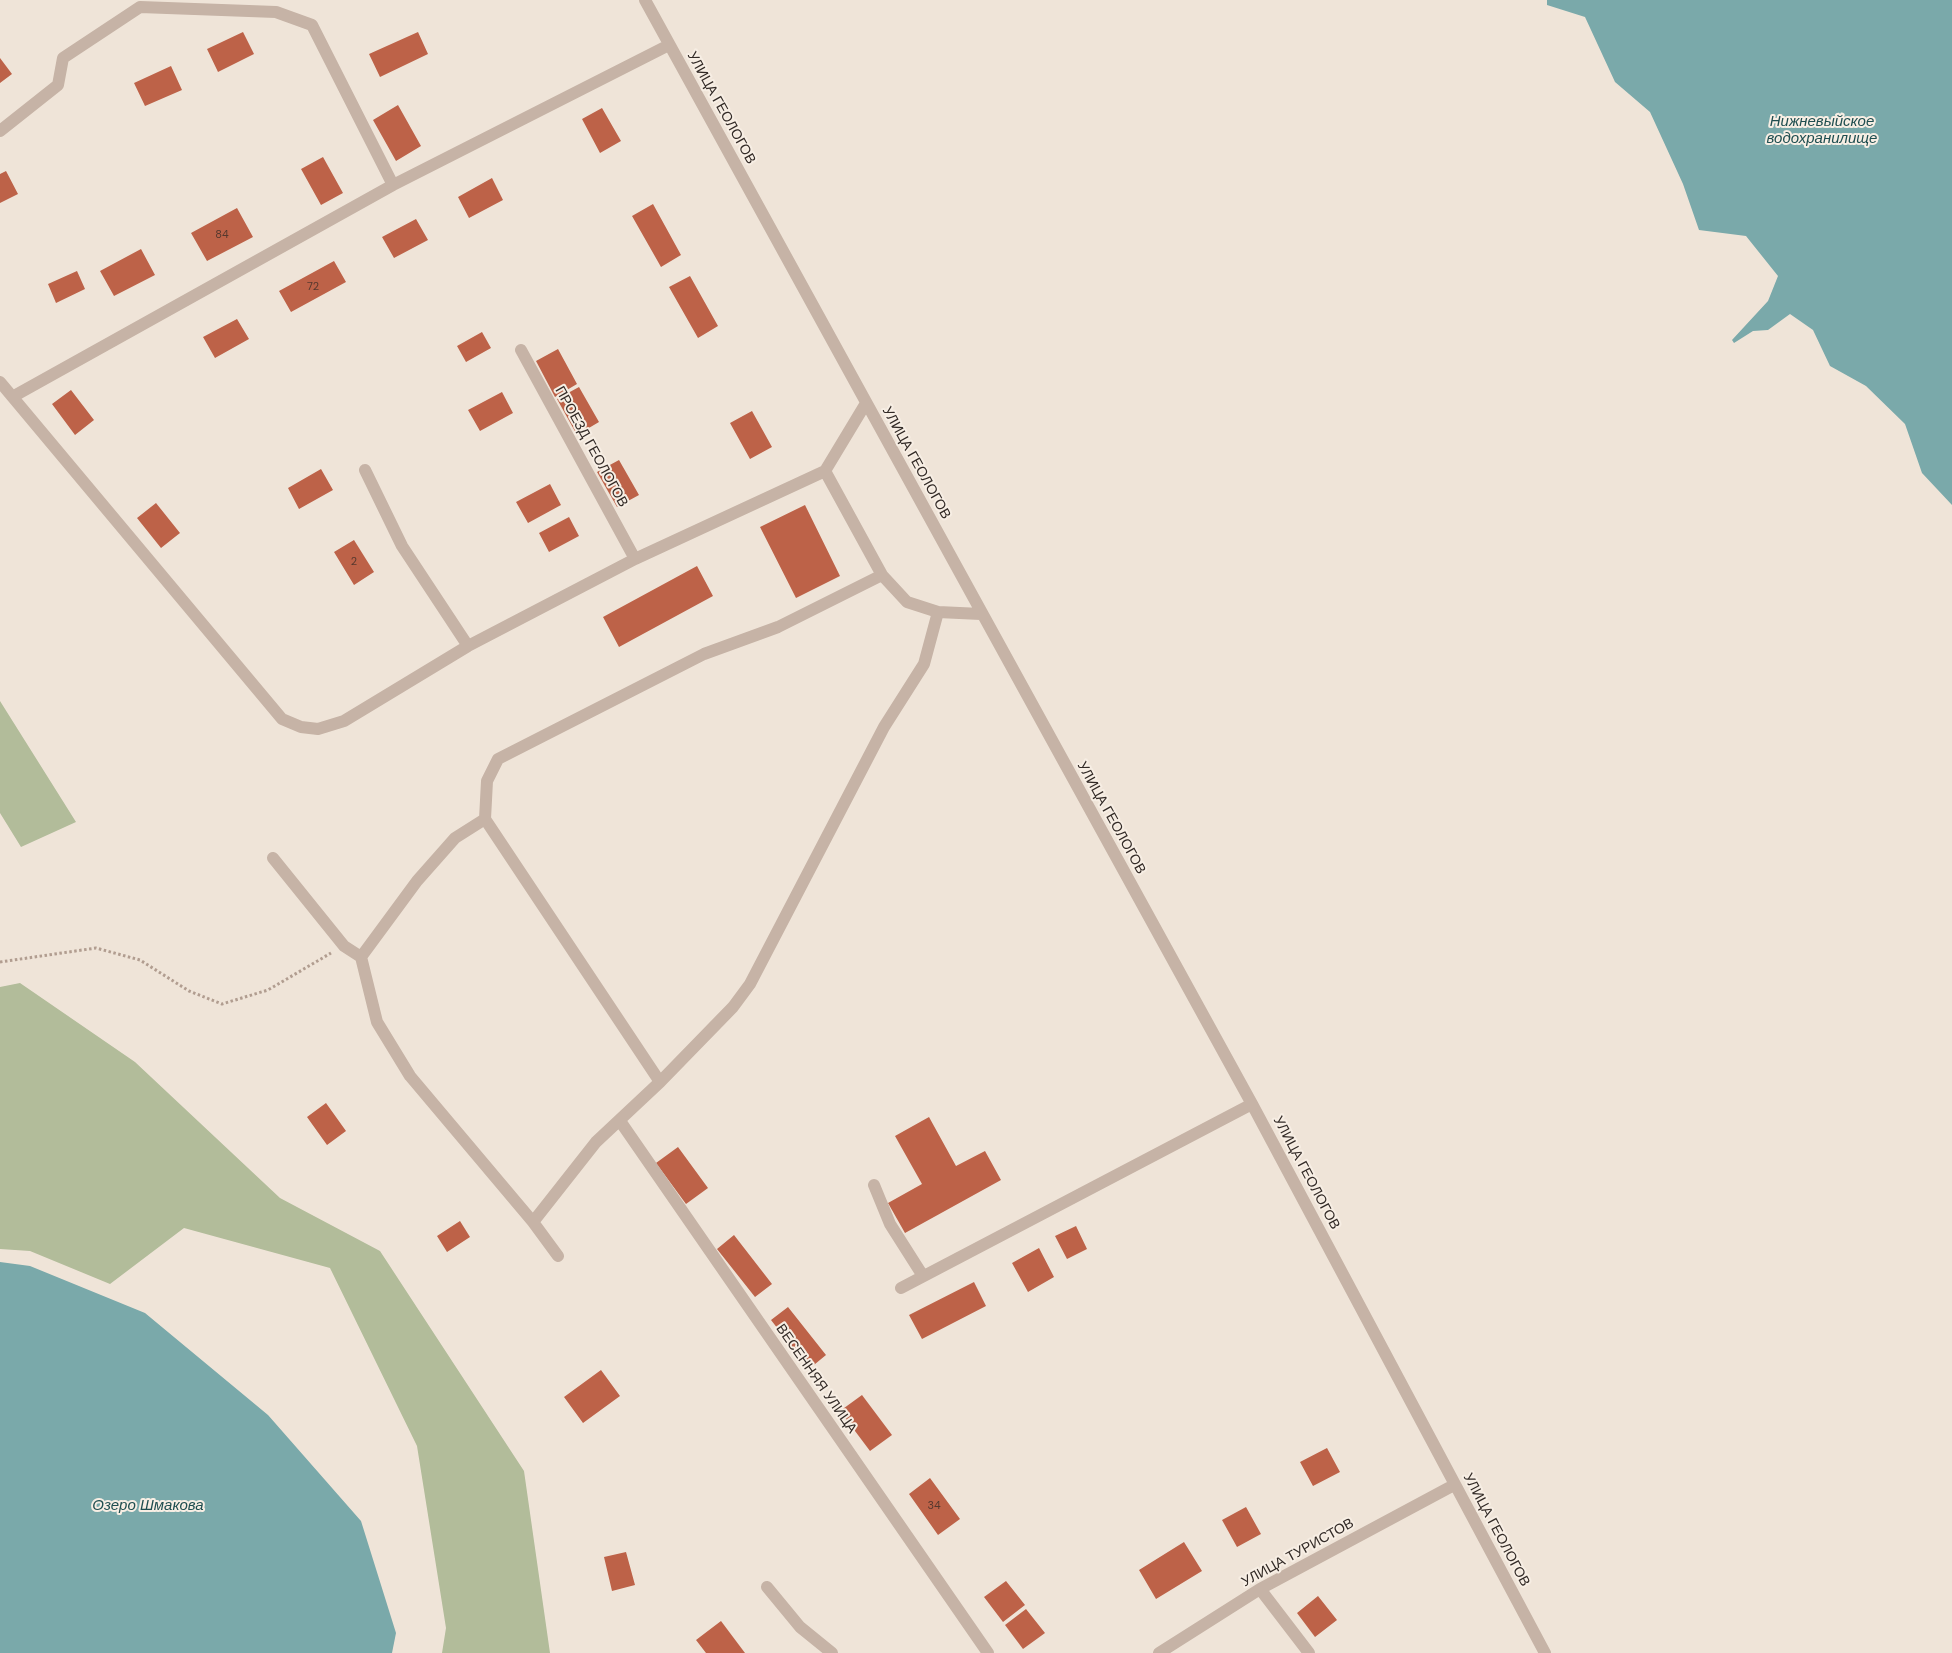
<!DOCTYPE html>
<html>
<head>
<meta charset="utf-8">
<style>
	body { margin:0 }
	canvas { display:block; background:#efe4d8 }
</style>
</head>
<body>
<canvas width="1952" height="1653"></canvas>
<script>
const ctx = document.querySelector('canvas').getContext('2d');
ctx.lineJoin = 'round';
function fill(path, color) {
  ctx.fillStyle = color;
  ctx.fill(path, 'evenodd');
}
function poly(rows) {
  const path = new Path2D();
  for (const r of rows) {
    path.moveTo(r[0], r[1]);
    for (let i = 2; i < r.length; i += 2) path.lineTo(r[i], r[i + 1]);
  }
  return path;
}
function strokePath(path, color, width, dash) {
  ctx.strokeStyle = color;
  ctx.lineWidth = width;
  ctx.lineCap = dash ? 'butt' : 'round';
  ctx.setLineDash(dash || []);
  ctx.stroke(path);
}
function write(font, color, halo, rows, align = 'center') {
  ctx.font = font + ' "DM Sans",sans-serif';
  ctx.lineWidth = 4;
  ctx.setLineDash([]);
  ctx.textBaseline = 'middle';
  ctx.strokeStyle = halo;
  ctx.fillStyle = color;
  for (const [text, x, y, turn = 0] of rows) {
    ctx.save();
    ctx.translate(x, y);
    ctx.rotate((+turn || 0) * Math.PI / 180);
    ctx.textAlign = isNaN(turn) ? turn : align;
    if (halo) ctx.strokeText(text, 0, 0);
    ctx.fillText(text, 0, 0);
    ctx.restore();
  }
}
const green = poly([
	[0,701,76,822,21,847,0,813],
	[20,983,135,1062,280,1198,380,1251,524,1471,550,1653,442,1653,446,1628,417,1446,330,1268,184,1228,110,1284,30,1251,0,1249,0,987]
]);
const water = poly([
	[1547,0,1952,0,1952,505,1922,473,1905,424,1866,386,1830,366,1813,330,1790,314,1768,330,1753,331,1734,343,1732,340,1768,301,1778,276,1746,236,1699,230,1683,184,1650,112,1615,82,1585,17,1547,5],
	[0,1262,30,1266,145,1313,268,1415,361,1521,396,1633,392,1653,0,1653]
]);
const building = poly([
	[243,32,254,54,218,72,207,49],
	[418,32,428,54,380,77,369,54],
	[0,58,12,74,0,83],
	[171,66,182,90,145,106,134,83],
	[398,105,421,146,396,161,373,120],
	[602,108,621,141,600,153,582,119],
	[323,157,343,193,321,205,301,169],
	[6,171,18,194,0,203,0,174],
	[492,178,503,200,469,218,458,197],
	[653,204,681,255,661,267,632,216],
	[237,208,253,237,207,261,191,233],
	[416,219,428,240,394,258,382,237],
	[141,249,155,275,114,296,100,271],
	[334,261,346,282,291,312,279,291],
	[77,271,85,289,56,303,48,284],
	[690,276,718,326,698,338,669,287],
	[237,319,249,339,215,358,203,337],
	[482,332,491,348,466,362,457,346],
	[558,349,577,384,555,397,536,361],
	[579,387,599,422,577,435,557,399],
	[71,390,94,420,75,435,52,404],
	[502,392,513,413,480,431,468,410],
	[752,411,772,447,750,459,730,423],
	[619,460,639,495,617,507,597,472],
	[321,469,333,490,299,509,288,488],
	[550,484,561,505,528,523,516,502],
	[156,503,180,533,161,548,137,518],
	[805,505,840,576,796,598,760,527],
	[569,517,579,536,549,552,539,533],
	[354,540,374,572,354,585,334,552],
	[697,566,713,596,619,647,603,617],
	[326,1103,346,1131,327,1145,307,1117],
	[929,1117,956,1166,985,1151,1001,1180,905,1233,888,1203,922,1184,895,1136],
	[678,1147,708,1188,686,1204,656,1163],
	[460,1221,470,1237,447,1252,437,1236],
	[1076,1226,1087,1249,1067,1259,1055,1236],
	[734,1235,772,1284,755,1297,717,1249],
	[1039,1248,1054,1277,1028,1292,1012,1263],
	[974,1282,986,1306,922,1339,909,1315],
	[788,1307,826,1355,809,1369,771,1320],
	[601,1370,620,1396,583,1423,564,1397],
	[862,1395,892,1435,870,1451,840,1411],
	[1327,1448,1340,1472,1313,1486,1300,1462],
	[930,1478,960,1519,938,1535,909,1494],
	[1246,1507,1261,1534,1237,1547,1222,1520],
	[1184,1542,1202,1571,1156,1599,1139,1570],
	[626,1552,635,1585,612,1591,604,1557],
	[1006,1581,1025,1605,1003,1622,984,1597],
	[1318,1596,1337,1620,1315,1637,1297,1613],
	[1026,1609,1045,1633,1023,1649,1005,1625],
	[721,1621,745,1653,706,1653,696,1640]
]);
const path = poly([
	[0,962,96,948,140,960,189,991,222,1004,268,990,331,953]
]);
const minor = poly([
	[645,0,1252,1104,1545,1653],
	[0,131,58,85,63,58,140,7,276,12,312,25,393,185],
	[521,350,635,559],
	[0,382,282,719,301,727,318,729,344,721,468,646,635,559,825,471,866,403],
	[14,396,393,185,669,45],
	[365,470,402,546,468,646],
	[825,471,882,575,907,602,938,612,981,614],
	[485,819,455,838,417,881,361,957,377,1022,410,1076,533,1222,558,1256],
	[273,858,344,946,361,957],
	[660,1082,485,819,487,781,498,759,704,654,778,627,882,575],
	[620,1121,988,1653],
	[874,1185,890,1224,923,1276],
	[533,1222,596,1142,660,1082,733,1007,750,984,884,727,924,664,938,612],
	[901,1288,1252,1104],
	[767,1587,800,1627,832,1653],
	[1260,1589,1309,1653],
	[1159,1653,1260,1589,1454,1485]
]);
const numberNames = [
	["84",222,235],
	["72",313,287],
	["2",354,562],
	["34",934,1506]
];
const streetNames = [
	["УЛИЦА ГЕОЛОГОВ",721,108,61],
	["ПРОЕЗД ГЕОЛОГОВ",591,447,61],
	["УЛИЦА ГЕОЛОГОВ",916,463,61],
	["УЛИЦА ГЕОЛОГОВ",1111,818,61],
	["УЛИЦА ГЕОЛОГОВ",1306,1173,62],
	["ВЕСЕННЯЯ УЛИЦА",816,1379,55],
	["УЛИЦА ГЕОЛОГОВ",1496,1530,62],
	["УЛИЦА ТУРИСТОВ",1298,1553,-29]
];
const waterNames = [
	["Нижневыйское",1822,122],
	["водохранилище",1822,139],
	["Озеро Шмакова",148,1506]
];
fill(green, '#b2bc9a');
fill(water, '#7aa9aa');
fill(building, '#bd6248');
strokePath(path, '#b19d90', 3, [2.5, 2.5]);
strokePath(minor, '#c6b3a6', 12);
write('11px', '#55382e', null, numberNames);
write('14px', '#322a26', '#f7eee4', streetNames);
write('italic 15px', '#1f4e50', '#f7eee4', waterNames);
</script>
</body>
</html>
